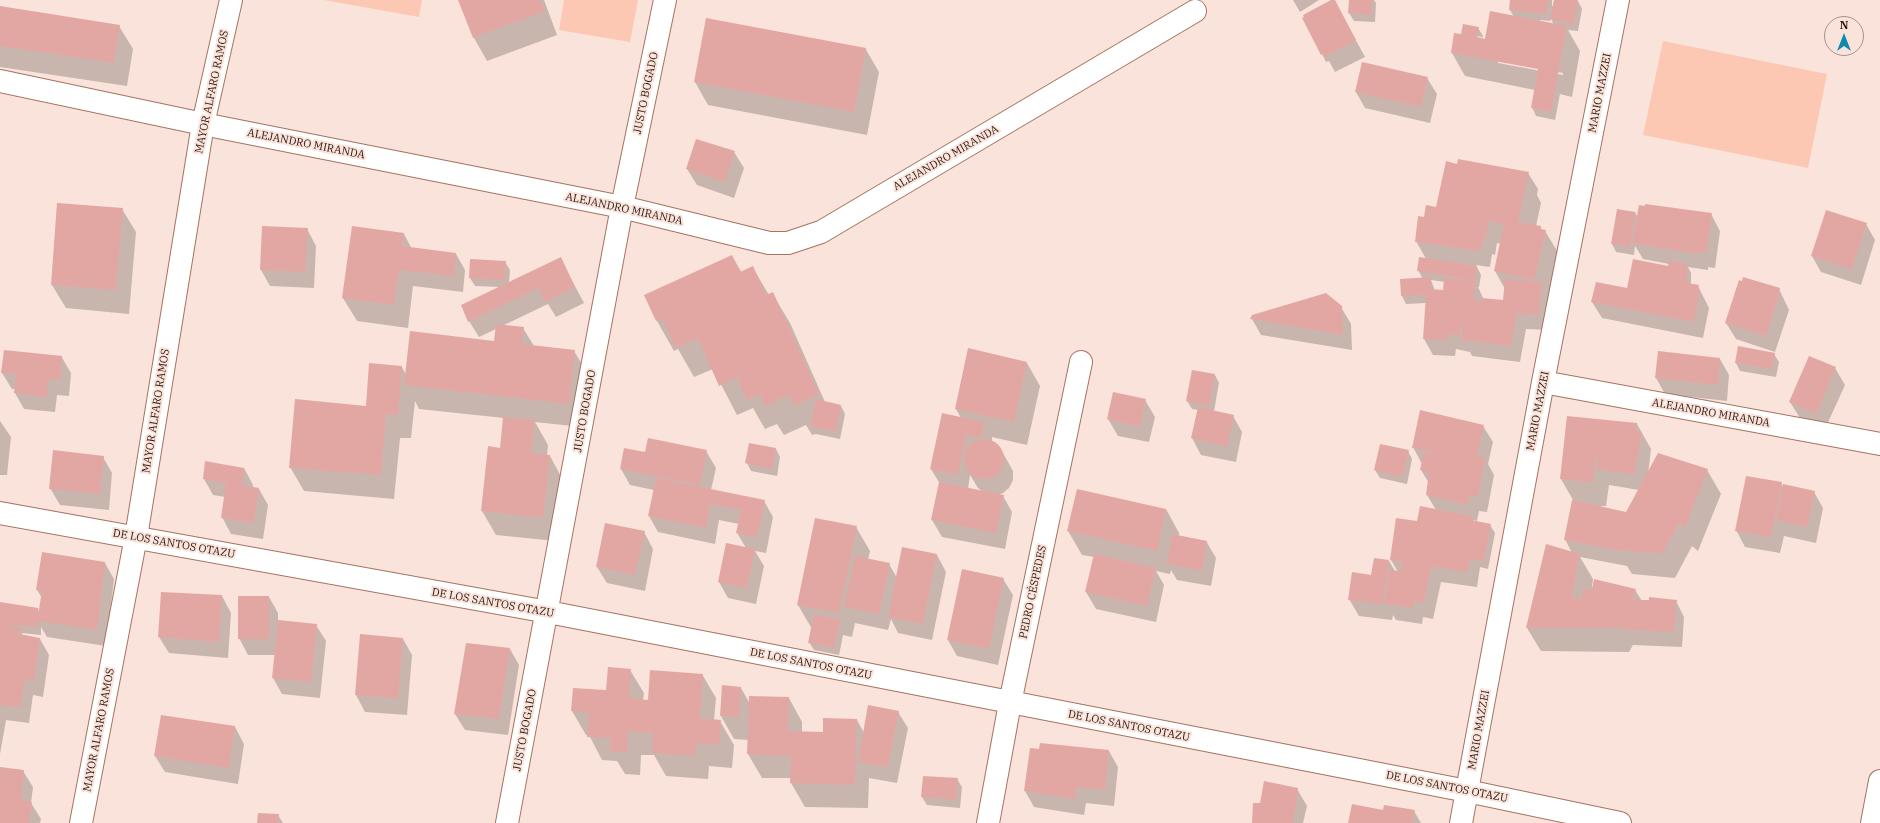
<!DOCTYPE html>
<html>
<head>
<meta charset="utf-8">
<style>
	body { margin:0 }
	#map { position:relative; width:1880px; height:823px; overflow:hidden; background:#fae3da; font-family:"IBM Plex Serif",serif }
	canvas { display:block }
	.north { position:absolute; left:1824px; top:16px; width:40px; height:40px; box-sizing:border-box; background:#fae3da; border:1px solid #a79289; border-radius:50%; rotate:0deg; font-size:11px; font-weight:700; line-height:16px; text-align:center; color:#2b1810 }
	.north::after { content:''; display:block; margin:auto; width:14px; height:18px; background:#0f8cad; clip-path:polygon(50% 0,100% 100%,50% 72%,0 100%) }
</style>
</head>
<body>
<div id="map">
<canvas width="1880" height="823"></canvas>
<div class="north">N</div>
</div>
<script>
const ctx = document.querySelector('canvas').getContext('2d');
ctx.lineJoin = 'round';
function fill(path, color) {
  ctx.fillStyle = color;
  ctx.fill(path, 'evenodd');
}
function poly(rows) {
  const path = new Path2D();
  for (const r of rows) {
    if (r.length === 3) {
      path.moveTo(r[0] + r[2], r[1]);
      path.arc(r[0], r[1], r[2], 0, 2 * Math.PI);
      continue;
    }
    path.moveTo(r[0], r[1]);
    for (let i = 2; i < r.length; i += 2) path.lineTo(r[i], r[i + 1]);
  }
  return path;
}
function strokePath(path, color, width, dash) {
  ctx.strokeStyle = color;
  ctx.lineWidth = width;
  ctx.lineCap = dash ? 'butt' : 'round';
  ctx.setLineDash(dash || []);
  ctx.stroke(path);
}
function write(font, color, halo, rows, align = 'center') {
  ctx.font = font + ' "IBM Plex Serif",serif';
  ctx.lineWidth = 4;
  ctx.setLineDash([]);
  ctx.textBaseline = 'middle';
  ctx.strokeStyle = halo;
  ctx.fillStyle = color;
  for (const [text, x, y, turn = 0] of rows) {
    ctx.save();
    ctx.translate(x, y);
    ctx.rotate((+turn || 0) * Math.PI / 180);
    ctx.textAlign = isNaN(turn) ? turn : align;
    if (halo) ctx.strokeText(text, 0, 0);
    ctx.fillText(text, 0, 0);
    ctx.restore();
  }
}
const green = poly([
	[324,0,422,0,419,17],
	[564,0,638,0,630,42,559,30],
	[1663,41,1827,74,1808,168,1643,135]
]);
const shadow = poly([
	[459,0,544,0,557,35,487,61,474,38],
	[1293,0,1319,0,1300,12],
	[1334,0,1365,57,1335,72,1329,61,1326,62,1322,54],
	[1349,0,1374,0,1376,3,1375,22,1354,21,1349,13],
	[1511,0,1552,0,1552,6,1553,6,1555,0,1573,0,1578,1,1582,9,1578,31,1568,30,1580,51,1572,97,1560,94,1555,120,1536,116,1532,107,1535,90,1465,76,1452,53,1462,35,1478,28,1483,36,1482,39,1486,40,1514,17,1510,10],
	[1551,19,1554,25,1540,22,1540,20,1550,21],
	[1466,34,1482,37,1482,39],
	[1498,61,1563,73,1563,75,1498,63],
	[0,8,119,26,133,49,127,86,0,67],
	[865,48,879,72,867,135,708,105,695,82],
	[1427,78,1437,94,1430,123,1365,108,1356,92],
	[734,152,744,168,734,198,697,185,687,169],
	[1458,165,1528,173,1538,189,1537,195,1541,203,1536,226,1545,231,1559,254,1548,330,1526,329,1520,362,1472,356,1470,352,1456,349,1455,356,1433,355,1424,339,1426,303,1406,304,1402,296,1401,280,1423,279,1418,270,1426,259,1416,241,1424,218,1436,208],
	[1497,243,1501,244,1495,271,1505,289,1504,301,1484,300,1478,287,1479,287,1481,275,1476,265,1490,267,1492,254,1495,255],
	[1431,280,1445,282,1444,291,1435,291],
	[122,209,136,232,129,314,66,308,52,285],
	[1618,210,1635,212,1638,218,1711,214,1720,231,1715,268,1708,267,1708,270,1688,267,1691,273,1691,285,1698,286,1709,308,1703,338,1602,318,1592,302,1628,289,1669,267,1669,264,1643,259,1635,246,1634,255,1616,252,1612,244],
	[1866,224,1875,240,1861,285,1821,272,1812,256],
	[307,229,316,246,314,288,270,286,261,270],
	[404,234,412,249,456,254,465,270,463,292,413,286,408,328,357,321,343,298],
	[732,256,742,273,753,268,769,295,772,293,790,323,825,402,841,406,845,414,840,439,816,434,812,435,806,425,784,435,777,424,765,429,753,408,737,415,713,369,694,377,678,349,674,351,657,321,645,295],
	[560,258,584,303,556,317,548,304,502,326,523,328,534,346,574,351,588,374,582,427,535,422,548,445,547,456,550,456,563,480,556,541,496,535,482,511,489,447,501,449,504,418,419,409,415,401,411,438,400,438,394,499,304,491,290,467,367,407,402,367,406,375,495,342,496,329,479,337,469,321,499,287,475,286,470,278,471,260,505,262,510,270,509,283],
	[1779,289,1789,310,1775,352,1736,339,1726,323],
	[1341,307,1351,324,1352,350,1261,335,1252,319],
	[1659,352,1720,359,1729,375,1727,401,1665,394,1656,378],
	[1774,354,1779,362,1776,377,1740,371,1736,363],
	[61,356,71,373,69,396,57,395,55,412,24,409,15,393,15,389,12,389,2,373],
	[1027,363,1040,386,1027,445,992,437,992,441,999,446,1013,471,1013,480,1009,488,1003,493,997,495,1003,496,1012,512,1005,549,942,537,932,520,940,484,931,469,961,418,956,409],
	[970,475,978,488,983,492,968,489],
	[1835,368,1845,385,1825,429,1800,418,1790,402],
	[1215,375,1219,383,1214,411,1233,416,1242,432,1236,462,1201,455,1192,438,1198,410,1192,409,1187,401],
	[1145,400,1155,417,1149,442,1118,436,1108,419],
	[1567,417,1637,424,1651,449,1648,475,1707,470,1721,494,1698,551,1692,546,1675,578,1632,574,1627,566,1580,557,1593,579,1592,587,1635,590,1642,601,1676,601,1684,617,1682,647,1633,645,1629,652,1541,651,1527,628,1572,553,1565,539,1573,500,1561,479],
	[1609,485,1639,490,1626,514,1600,507,1600,506,1606,506],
	[0,421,11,437,7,475,0,475],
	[1483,426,1493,442,1488,464,1494,475,1487,512,1479,511,1477,521,1473,520,1474,522,1490,525,1495,533,1488,569,1480,567,1477,587,1441,582,1433,619,1423,617,1422,624,1396,620,1393,615,1392,620,1359,616,1349,599,1389,561,1395,571,1398,572,1391,560,1418,522,1436,510,1427,495,1429,483,1421,470,1422,464,1413,447],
	[776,449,780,457,777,476,751,471,747,463],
	[706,451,716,468,711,490,764,501,773,517,766,553,755,551,764,566,756,604,728,598,719,582,746,548,737,533,739,524,719,520,715,544,658,532,649,516,654,490,630,485,621,469,646,453],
	[1408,451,1412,459,1407,484,1380,478,1375,470],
	[103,457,112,473,109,510,60,505,50,488],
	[244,468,253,485,253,488,259,489,268,505,263,539,231,534,222,517,225,497,213,495,204,479],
	[1781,483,1783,487,1814,492,1823,508,1816,543,1784,536,1780,553,1745,547,1736,530],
	[1166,509,1179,533,1179,536,1206,541,1216,558,1211,586,1177,580,1171,570,1170,574,1156,571,1164,585,1156,622,1096,609,1086,592,1094,557,1082,555,1068,531],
	[856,527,870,551,868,560,889,564,897,578,937,555,946,572,932,640,898,633,891,619,888,630,855,623,852,637,843,635,839,655,814,650,809,642,812,629,798,605],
	[644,532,653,549,645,591,607,583,597,567],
	[105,563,114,579,106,646,47,637,41,627,41,635,22,633,23,636,40,639,49,655,43,697,33,695,29,723,6,720,0,754,0,604,38,609,39,612,42,598,37,590],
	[1003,579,1013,595,998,665,957,656,948,640],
	[222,596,231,613,228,658,169,653,159,637],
	[269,597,278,613,278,621,316,625,326,641,320,698,282,694,273,678,275,655,248,655,239,638],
	[361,635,403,639,412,655,407,715,365,712,356,695],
	[510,649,519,665,508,735,465,730,455,714],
	[630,670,644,693,643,700,649,701,702,674,716,698,714,720,720,721,734,745,732,768,709,766,708,779,666,776,654,755,641,755,640,775,625,774,617,761,602,760,589,735,586,735,572,711,607,691],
	[741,688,750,704,789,698,802,722,802,732,824,733,857,720,864,733,898,712,908,728,897,783,869,778,868,808,805,807,791,783,791,778,762,778,748,754,749,740,734,739,721,716],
	[235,727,244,744,238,784,165,772,155,756],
	[1109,751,1118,767,1114,806,1086,803,1084,815,1034,807,1025,791],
	[0,768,23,771,33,787,31,803,41,819,40,823,0,823],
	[924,777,957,779,962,787,960,808,927,805,922,797],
	[1297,789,1307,806,1303,823,1253,823],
	[1384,811,1414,811,1421,823,1349,823],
	[278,815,283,823,258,823]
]);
const building = poly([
	[458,0,540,0,545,11,473,38],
	[1331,0,1335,0,1356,40,1325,57,1323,54,1321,55,1302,18,1304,17,1303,15],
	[1349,0,1372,0,1371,15,1348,13],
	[1510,0,1548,0,1546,14,1509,10],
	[1554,0,1578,0,1574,24,1550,19],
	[0,6,120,25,114,63,0,46],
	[1490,11,1567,26,1551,112,1531,108,1538,69,1451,53,1454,33,1461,34,1463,24,1479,27,1477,37,1485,39],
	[706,18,866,48,854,112,694,82],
	[1362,62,1428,77,1421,107,1355,92],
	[696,139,735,151,725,182,686,169],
	[1458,159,1529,172,1518,222,1541,226,1541,229,1546,230,1534,280,1494,271,1504,224,1489,221,1486,239,1483,238,1481,251,1415,242,1418,216,1424,217,1426,205,1436,207,1446,161,1457,164],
	[57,203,123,208,116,290,51,285],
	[1645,204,1712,213,1706,253,1699,252,1699,254,1632,243,1639,205,1645,206],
	[1617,209,1635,212,1630,247,1611,244],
	[1826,210,1867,223,1852,269,1811,256],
	[262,226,308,228,305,272,260,270],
	[352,226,404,233,402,246,456,253,454,276,399,270,394,305,342,298],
	[732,255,740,272,753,266,766,295,773,292,819,394,794,406,789,395,765,406,760,394,747,400,737,377,719,386,698,338,676,348,662,318,656,321,644,295],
	[561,257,575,287,545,302,538,288,468,322,461,305],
	[1419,257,1477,266,1475,280,1417,271],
	[470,259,506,261,504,280,469,278],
	[1633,259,1668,266,1669,260,1687,264,1687,283,1699,285,1698,290,1700,291,1694,322,1591,302,1596,282,1627,288],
	[1431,277,1431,289,1443,290,1444,278,1475,280,1474,300,1482,302,1482,298,1503,300,1505,279,1542,282,1539,315,1517,313,1511,346,1461,340,1463,318,1459,336,1447,334,1446,340,1423,339,1426,295,1401,296,1400,279],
	[1743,277,1780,288,1779,293,1780,293,1766,336,1725,323,1739,280,1742,281],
	[1326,293,1342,306,1343,335,1250,319,1252,315],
	[496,324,524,327,522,344,575,350,569,404,404,385,410,331,494,341],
	[1738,346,1775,353,1772,369,1735,363],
	[968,348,1027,362,1014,422,955,409],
	[4,350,62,356,60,380,48,379,47,397,14,393,16,374,1,373],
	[1658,351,1720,358,1718,385,1655,378],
	[1809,356,1836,367,1816,414,1789,402],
	[369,363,402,366,398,415,386,414,381,475,289,468,295,399,366,406],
	[1192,370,1215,374,1209,406,1186,401],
	[1113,392,1146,399,1140,427,1107,419],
	[816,399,841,405,836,431,810,427],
	[1198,407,1234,415,1227,447,1191,438],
	[1420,410,1484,425,1477,456,1485,458,1478,496,1470,495,1468,505,1426,495,1429,472,1420,470,1424,452,1432,454,1433,452,1412,448],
	[942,413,984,422,981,438,966,435,958,475,930,469],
	[1567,416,1637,423,1636,431,1642,432,1634,475,1597,469,1598,461,1596,460,1593,483,1560,479],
	[503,417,535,420,531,453,550,455,543,518,481,511,488,446,500,448],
	[648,438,707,450,700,485,620,469,624,448,645,452],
	[984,459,20],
	[749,443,776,448,772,469,745,463],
	[1380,444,1409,450,1402,477,1374,470],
	[53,450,104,456,100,494,49,489],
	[1658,453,1708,469,1685,528,1679,523,1662,554,1617,550,1564,540,1572,500,1626,512],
	[205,461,244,468,242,485,259,488,254,523,221,518,226,483,203,479],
	[1746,476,1782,482,1771,537,1735,531],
	[656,478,765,500,757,537,736,533,741,510,710,504,706,528,648,516],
	[939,482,1004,495,996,533,931,520],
	[1783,484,1815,491,1807,527,1776,520],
	[1077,489,1166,509,1157,551,1067,531],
	[1420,506,1472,516,1471,520,1491,524,1484,561,1470,559,1468,572,1427,566,1431,567,1424,603,1414,601,1413,608,1385,604,1389,570,1401,571,1403,562,1390,560,1396,518,1417,521],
	[815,518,857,526,839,613,797,605],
	[605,523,645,531,635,575,596,567],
	[1172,534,1207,541,1202,571,1167,564],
	[726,543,755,549,747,588,718,582],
	[1546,544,1580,554,1572,597,1582,599,1583,589,1592,590,1594,579,1636,589,1633,600,1649,600,1649,597,1677,600,1674,632,1619,629,1620,626,1617,626,1616,628,1526,628],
	[902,547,937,554,923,624,888,617],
	[42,552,105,562,97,630,37,621,37,627,12,625,12,627,20,628,19,634,40,638,34,681,24,680,21,707,0,705,0,602,38,608,38,615,42,591,36,590],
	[1094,554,1156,568,1147,606,1085,592],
	[855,556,890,563,879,614,844,607],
	[1374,558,1389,560,1383,604,1348,600,1352,572,1371,575],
	[962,569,1004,578,989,649,947,640],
	[161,592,222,595,219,642,158,637],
	[238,596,269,596,269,639,238,639],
	[814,614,840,619,834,648,808,643],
	[278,620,317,624,311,682,272,678],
	[360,634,403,638,398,699,355,695],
	[466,643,510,648,499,719,454,714],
	[608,667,631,669,629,698,648,700,650,670,703,674,700,718,721,720,719,745,696,743,695,756,652,753,653,733,628,731,627,752,610,751,611,738,587,737,589,712,571,711,573,688,606,690],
	[722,685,741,687,739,717,720,716],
	[749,696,789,697,788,731,823,732,823,718,857,719,855,785,790,783,791,756,747,754],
	[868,705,899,711,888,767,858,762],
	[161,715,235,726,229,768,154,756],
	[1040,743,1109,750,1105,790,1077,787,1075,799,1024,791,1030,748,1039,749],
	[0,767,24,770,21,800,32,802,29,823,0,823],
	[923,776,958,778,956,800,921,797],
	[1264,781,1298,788,1293,823,1252,823,1253,803,1260,803],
	[1352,804,1383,810,1384,805,1415,810,1412,823,1348,823],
	[258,813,279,814,278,823,257,823]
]);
const minor = poly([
	[0,81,203,124,622,207,769,243,788,243,821,232,1195,11],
	[1543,382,1880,444],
	[0,513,548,612,1467,791,1620,823],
	[81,823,136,537,203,124,231,0],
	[507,823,622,207,665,0],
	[988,823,1010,703,1081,362],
	[1461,823,1543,382,1618,0],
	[1872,823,1880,781]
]);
const streetNames = [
	["MAYOR ALFARO RAMOS",212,92,-78],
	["JUSTO BOGADO",646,93,-78],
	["MARIO MAZZEI",1600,93,-79],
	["ALEJANDRO MIRANDA",306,144,11],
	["ALEJANDRO MIRANDA",946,158,-30],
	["ALEJANDRO MIRANDA",624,209,12],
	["MAYOR ALFARO RAMOS",156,411,-81],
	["JUSTO BOGADO",585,411,-80],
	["MARIO MAZZEI",1538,411,-79],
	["ALEJANDRO MIRANDA",1711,413,10],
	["DE LOS SANTOS OTAZU",174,544,10],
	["PEDRO CÉSPEDES",1033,592,-78],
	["DE LOS SANTOS OTAZU",493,603,10],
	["DE LOS SANTOS OTAZU",811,664,11],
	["DE LOS SANTOS OTAZU",1129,726,11],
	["MAYOR ALFARO RAMOS",99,730,-79],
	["JUSTO BOGADO",525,730,-79],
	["MARIO MAZZEI",1479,730,-80],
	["DE LOS SANTOS OTAZU",1447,787,11]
];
fill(green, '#fcc8b3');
fill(shadow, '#0003');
fill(building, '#e3a7a3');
strokePath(minor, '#a6745f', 24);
strokePath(minor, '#fff', 22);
write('11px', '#2b1810', '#fae3da', streetNames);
</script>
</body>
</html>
